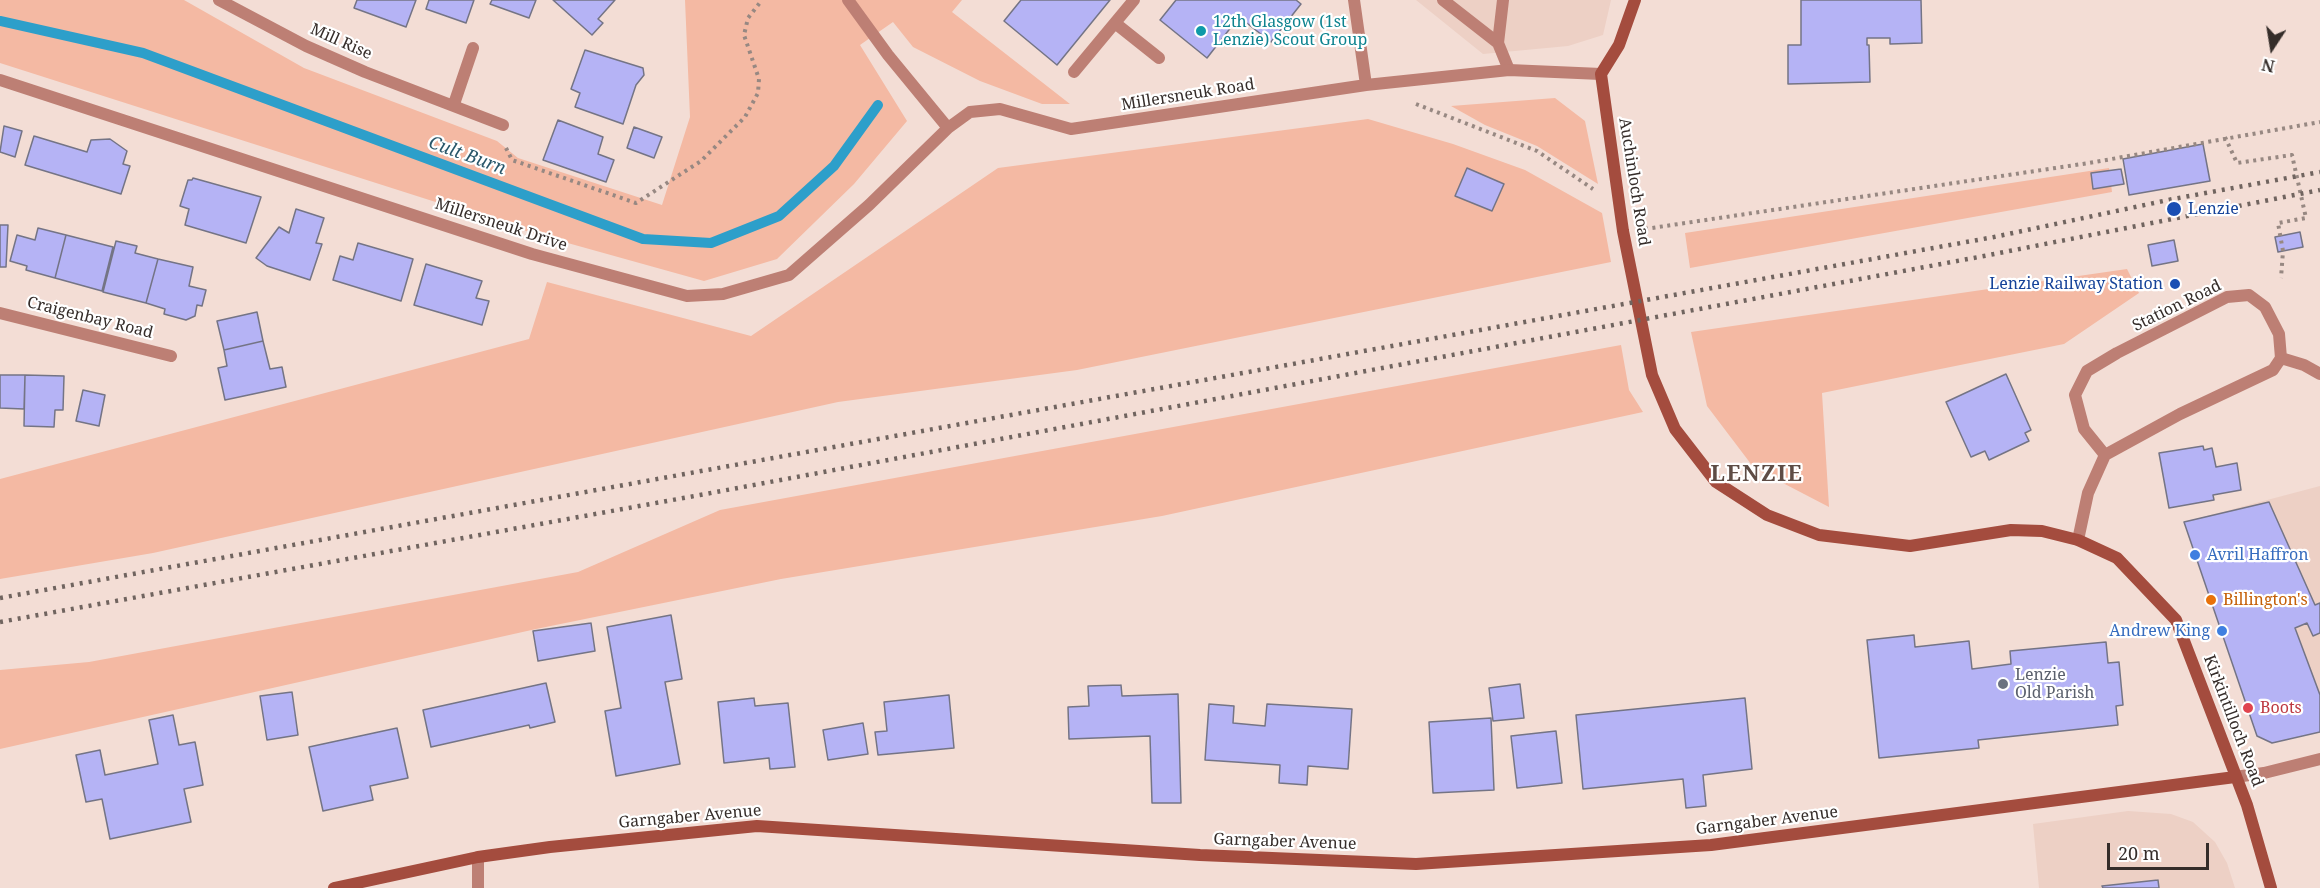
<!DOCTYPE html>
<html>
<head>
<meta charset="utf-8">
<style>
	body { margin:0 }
	#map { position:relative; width:2320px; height:888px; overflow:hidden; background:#f3ddd5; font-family:"Noto Serif",serif }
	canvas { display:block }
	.north { position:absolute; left:2242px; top:18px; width:60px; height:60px; -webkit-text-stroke:4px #fff; paint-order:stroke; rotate:192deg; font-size:16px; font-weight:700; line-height:24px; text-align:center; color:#352d2a }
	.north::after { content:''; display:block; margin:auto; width:21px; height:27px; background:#352d2a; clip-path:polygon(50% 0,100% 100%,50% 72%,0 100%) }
	.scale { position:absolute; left:2107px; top:843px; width:102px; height:27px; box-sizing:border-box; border:3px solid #352d2a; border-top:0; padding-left:8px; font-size:18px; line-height:21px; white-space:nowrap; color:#352d2a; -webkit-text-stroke:4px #fff; paint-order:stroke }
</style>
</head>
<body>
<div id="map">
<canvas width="2320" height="888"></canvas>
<div class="north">N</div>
<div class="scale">20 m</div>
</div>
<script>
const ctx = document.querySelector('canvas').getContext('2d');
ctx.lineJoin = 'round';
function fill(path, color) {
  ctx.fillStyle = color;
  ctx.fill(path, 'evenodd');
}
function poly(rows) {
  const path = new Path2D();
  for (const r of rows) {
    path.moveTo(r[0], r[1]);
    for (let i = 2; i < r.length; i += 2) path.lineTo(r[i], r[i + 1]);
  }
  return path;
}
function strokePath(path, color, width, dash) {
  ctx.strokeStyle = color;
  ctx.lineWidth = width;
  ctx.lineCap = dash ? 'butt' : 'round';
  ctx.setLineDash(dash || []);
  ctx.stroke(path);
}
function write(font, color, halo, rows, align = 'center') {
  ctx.font = font + ' "Noto Serif",serif';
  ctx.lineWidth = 4.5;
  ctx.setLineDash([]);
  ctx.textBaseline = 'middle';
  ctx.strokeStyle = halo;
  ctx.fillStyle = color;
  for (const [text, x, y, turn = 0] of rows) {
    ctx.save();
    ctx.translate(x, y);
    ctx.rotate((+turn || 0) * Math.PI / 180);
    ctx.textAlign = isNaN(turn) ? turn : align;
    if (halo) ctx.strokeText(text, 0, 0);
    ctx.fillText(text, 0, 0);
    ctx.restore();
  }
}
const built = poly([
	[1416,0,1611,0,1603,35,1568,46,1483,54],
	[2320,486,2320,732,2272,743,2257,736,2184,522],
	[2128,811,2171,814,2193,822,2215,842,2227,863,2235,888,2039,888,2033,824]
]);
const green = poly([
	[0,0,184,0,304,68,497,141,518,158,662,205,690,117,685,0,962,0,952,12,1070,104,1042,104,980,81,913,47,893,22,860,45,907,121,854,184,777,259,704,281,539,235,0,63],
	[1555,98,1585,121,1598,184,1537,146,1485,125,1451,106],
	[1368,119,1453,144,1525,170,1602,213,1611,262,1077,370,838,402,153,553,0,579,0,479,529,339,547,282,751,336,998,168],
	[2109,168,2112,192,1690,268,1685,233],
	[2127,269,2139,293,2064,344,1822,393,1829,507,1754,468,1707,406,1691,332],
	[1621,345,1629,390,1643,412,1162,516,781,579,536,629,0,749,0,670,89,662,578,572,720,510]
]);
const stream = poly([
	[0,21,143,53,643,239,711,243,779,216,834,166,878,105]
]);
const building = poly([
	[357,0,416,0,406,27,354,8,357,0],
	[429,0,474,0,466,23,426,9,429,0],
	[492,0,536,0,529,18,490,4,492,0],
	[553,0,615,0,598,19,603,23,592,35,553,0],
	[1021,0,1110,0,1057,65,1004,21,1021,0],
	[1176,0,1296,0,1301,4,1271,42,1239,17,1207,58,1160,20,1176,0],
	[1801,0,1921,0,1922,43,1890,44,1890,38,1867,38,1867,45,1869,45,1870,82,1788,84,1788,45,1801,45,1801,0],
	[585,50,643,68,644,75,636,85,623,124,575,107,580,93,571,89,585,50],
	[558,120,603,137,598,154,614,160,606,182,543,160,558,120],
	[4,126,22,131,15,157,0,152,4,126],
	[634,127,662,137,654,158,627,148,634,127],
	[34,136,87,152,91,140,110,139,127,151,123,164,130,166,121,194,25,165,34,136],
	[2203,144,2210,181,2129,195,2123,159,2203,144],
	[1467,168,1504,184,1492,211,1455,196,1467,168],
	[2121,169,2124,184,2093,189,2091,173,2121,169],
	[193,178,261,197,246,243,185,225,189,209,180,206,188,180,192,180,193,178],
	[296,209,324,218,316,243,322,244,310,280,267,266,256,258,279,227,289,233,296,209],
	[0,225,8,225,6,267,0,267,0,225],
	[38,228,66,235,55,278,26,270,27,266,10,261,17,235,35,240,38,228],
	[2300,232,2303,247,2278,252,2275,237,2300,232],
	[66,235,113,247,102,291,55,278,66,235],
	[2174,240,2178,261,2152,266,2148,245,2174,240],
	[116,241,137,246,135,253,158,259,146,303,103,292,116,241],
	[358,243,413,259,401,301,333,280,340,256,353,260,358,243],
	[158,259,193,267,189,286,206,290,202,306,197,305,195,316,186,320,164,314,165,309,146,303,158,259],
	[426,264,482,281,476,298,489,301,482,325,414,305,426,264],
	[257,312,263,341,224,350,217,321,257,312],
	[263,341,270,369,282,367,286,387,225,400,218,368,227,366,224,350,263,341],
	[2006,374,2031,430,2025,433,2029,441,1989,460,1985,451,1971,457,1946,402,2006,374],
	[0,375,25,375,24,409,0,408,0,375],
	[25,375,64,376,63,410,55,410,54,427,24,426,25,375],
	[83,390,105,395,99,426,76,421,83,390],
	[2203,446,2204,450,2212,448,2216,467,2237,463,2241,490,2213,495,2214,500,2169,508,2159,453,2203,446],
	[2269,502,2315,605,2320,603,2320,633,2313,636,2307,623,2295,628,2320,695,2320,732,2272,743,2257,736,2184,522,2269,502],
	[671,615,682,679,665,682,680,764,616,776,605,711,621,708,607,627,671,615],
	[591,623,595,651,538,661,533,631,591,623],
	[1914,635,1915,647,1969,641,1972,669,2011,664,2010,651,2106,642,2108,663,2119,662,2123,705,2116,706,2118,725,1978,740,1979,748,1879,758,1867,640,1914,635],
	[546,683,555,722,530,728,529,725,431,747,423,710,546,683],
	[1520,684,1524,718,1493,721,1489,688,1520,684],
	[1121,685,1122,696,1178,694,1181,803,1152,803,1150,736,1069,739,1068,707,1089,706,1088,686,1121,685],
	[292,692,298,735,267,740,260,696,292,692],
	[949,695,954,748,878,755,875,732,887,731,884,702,949,695],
	[754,698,755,706,788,703,795,767,770,769,769,758,724,763,718,702,754,698],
	[1745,698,1752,769,1703,775,1706,806,1686,808,1683,779,1583,789,1576,715,1745,698],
	[1209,704,1234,706,1233,723,1265,726,1267,704,1352,709,1348,769,1308,766,1307,785,1279,783,1280,765,1205,760,1209,704],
	[173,715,179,745,195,742,203,785,184,789,191,822,110,839,102,799,86,802,76,755,100,750,105,775,158,764,149,720,173,715],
	[1491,718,1494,790,1433,793,1429,722,1491,718],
	[863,723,868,754,828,760,823,730,863,723],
	[397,728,408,778,370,786,373,800,323,811,309,747,397,728],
	[1556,731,1562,783,1517,788,1511,736,1556,731],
	[2158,880,2159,888,2103,888,2102,886,2158,880]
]);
const path = poly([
	[1416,104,1537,151,1593,189],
	[2225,137,2237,163,2292,155,2306,218,2278,223,2283,251,2281,278],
	[506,148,512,160,636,203,701,161,745,117,758,93,759,79,744,35,748,18,762,0],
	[1645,229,2089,163,2320,122]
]);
const lane = poly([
	[1443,0,1498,43],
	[1503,0,1498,43,1509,70]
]);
const street = poly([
	[219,0,306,46,365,72,503,125],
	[848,0,888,55,948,128,970,112,1000,109,1071,129,1366,85,1509,70,1601,74],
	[1354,0,1366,85],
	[1115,23,1159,58],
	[1074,72,1134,0],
	[0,80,532,254,687,296,723,294,789,275,869,205,948,128],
	[454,104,473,48],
	[0,313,171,356],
	[2281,358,2304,365,2320,374],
	[2078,540,2088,493,2105,455,2180,414,2273,370,2281,358,2279,334,2265,307,2249,295,2227,297,2117,353,2087,371,2075,395,2084,429,2105,455],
	[2235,777,2264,773,2320,759],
	[478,857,478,888]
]);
const secondary = poly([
	[1635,0,1619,45,1601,74,1623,231,1652,375,1675,429,1716,482,1767,515,1819,535,1910,546,2011,530,2042,531,2078,540,2117,558,2176,620,2247,805,2271,888],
	[334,888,478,857,550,847,757,826,1200,855,1416,864,1711,845,2235,777]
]);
const rail = poly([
	[0,598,1994,237,2173,199,2320,172],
	[0,622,700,495,1984,256,2320,190]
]);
const markers = [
	[1201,31,6,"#0f9aa8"],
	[2174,209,8,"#1a4fb4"],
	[2175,284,6,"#1a4fb4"],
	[2195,555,6,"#3f7fe0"],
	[2211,600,6,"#e8710a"],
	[2222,631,6,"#3f7fe0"],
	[2003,684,6,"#6b7280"],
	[2248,708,6,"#e0444e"]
];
const cultureNames = [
	["12th Glasgow (1st",1213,22],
	["Lenzie) Scout Group",1213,40]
];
const streetNames = [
	["Mill Rise",341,42,24],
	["Millersneuk Road",1188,95,-9],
	["Auchinloch Road",1634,182,81],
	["Millersneuk Drive",501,225,18],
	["Station Road",2177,306,-26],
	["Craigenbay Road",90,318,14],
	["Kirkintilloch Road",2233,721,69],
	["Garngaber Avenue",690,817,-5],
	["Garngaber Avenue",1767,821,-7],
	["Garngaber Avenue",1285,842,2]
];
const transitNames = [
	["Lenzie",2188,209],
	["Lenzie Railway Station",2163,284,"right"]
];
const shopNames = [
	["Avril Haffron",2207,555],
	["Andrew King",2210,631,"right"]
];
const foodNames = [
	["Billington's",2223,600]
];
const worshipNames = [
	["Lenzie",2015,675],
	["Old Parish",2015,693]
];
const healthNames = [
	["Boots",2260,708]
];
const waterNames = [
	["Cult Burn",467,156,20]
];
const districtNames = [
	["LENZIE",1757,475]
];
fill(built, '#edd0c5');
fill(green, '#f4b9a3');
strokePath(stream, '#2d9fca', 10);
fill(building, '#b5b3f5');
strokePath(building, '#747485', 1.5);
strokePath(path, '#978882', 4, [3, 4.5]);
strokePath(lane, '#bd7f74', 12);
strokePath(street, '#bd7f74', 12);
strokePath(secondary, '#a44c3e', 12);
strokePath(rail, '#70645f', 4.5, [3, 6]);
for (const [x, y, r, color] of markers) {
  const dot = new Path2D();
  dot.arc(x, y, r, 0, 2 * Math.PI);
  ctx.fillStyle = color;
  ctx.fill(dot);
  strokePath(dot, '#fff', 2);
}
write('16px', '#0d838f', '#fff', cultureNames, 'left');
write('16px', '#352d2a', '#fff', streetNames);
write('16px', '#164399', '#fff', transitNames, 'left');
write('16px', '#366cbe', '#fff', shopNames, 'left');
write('16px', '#c56008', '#fff', foodNames, 'left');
write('16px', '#5b616d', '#fff', worshipNames, 'left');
write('16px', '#be3a42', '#fff', healthNames, 'left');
write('italic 18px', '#2a576a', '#fff', waterNames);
ctx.letterSpacing = '1.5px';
write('bold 22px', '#5e4c45', '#fff', districtNames);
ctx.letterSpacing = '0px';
</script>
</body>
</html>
